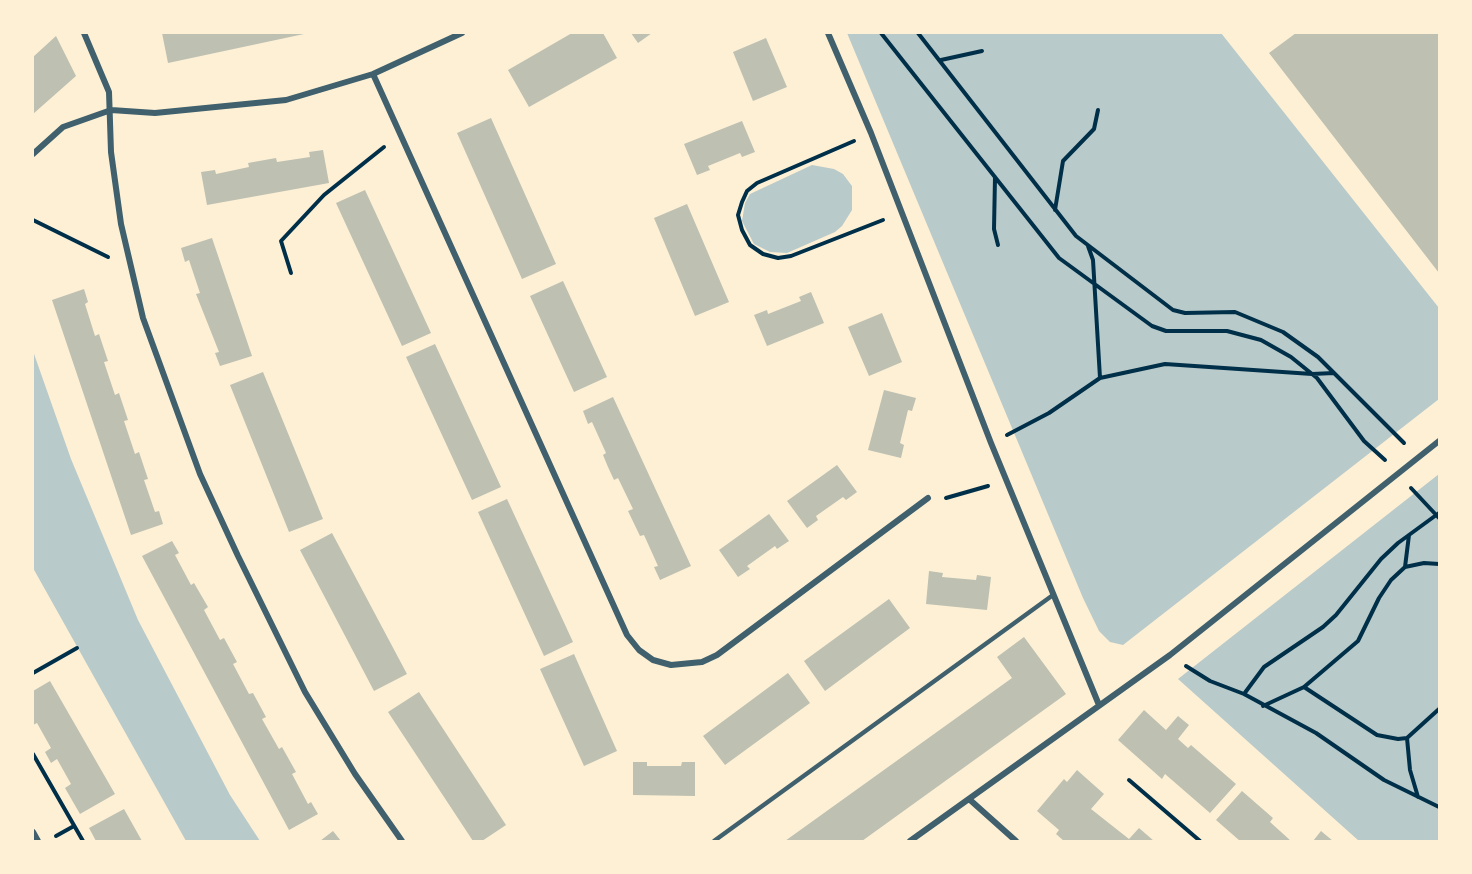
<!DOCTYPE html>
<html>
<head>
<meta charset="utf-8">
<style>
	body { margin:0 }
	#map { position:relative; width:1472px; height:874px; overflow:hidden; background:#fdf0d5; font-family:"IBM Plex Sans",sans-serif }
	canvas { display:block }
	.frame { position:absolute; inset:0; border:34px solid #fdf0d5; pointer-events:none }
</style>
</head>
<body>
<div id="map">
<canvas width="1472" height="874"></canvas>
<div class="frame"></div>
</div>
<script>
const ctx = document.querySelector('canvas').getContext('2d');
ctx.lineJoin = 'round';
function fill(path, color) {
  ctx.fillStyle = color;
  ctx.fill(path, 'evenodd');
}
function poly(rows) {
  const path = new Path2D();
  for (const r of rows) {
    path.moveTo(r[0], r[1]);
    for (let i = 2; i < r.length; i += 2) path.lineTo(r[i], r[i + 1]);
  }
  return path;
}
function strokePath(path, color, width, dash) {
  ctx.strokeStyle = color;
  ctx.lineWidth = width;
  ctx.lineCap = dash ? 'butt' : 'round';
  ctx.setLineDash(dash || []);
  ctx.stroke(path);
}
const green = poly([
	[847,33,1221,33,1439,308,1439,399,1123,645,1110,642,1099,631,1083,598],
	[812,165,834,169,843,174,852,186,852,210,842,226,835,232,787,253,770,252,754,244,742,221,745,203,750,194],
	[33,351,71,459,138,620,230,795,260,841,186,841,33,568],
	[1439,474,1439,841,1359,841,1178,679]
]);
const building = poly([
	[162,33,304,33,304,34,168,63],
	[572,33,603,33,617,58,529,107,508,70],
	[631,33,652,33,638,43],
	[1296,33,1439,33,1439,273,1269,53],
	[56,36,76,76,33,114,33,57],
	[766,38,787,87,753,101,733,52],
	[491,118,556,264,522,279,457,133],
	[742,121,755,152,742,157,740,153,708,166,710,170,697,175,684,144],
	[323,150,329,183,207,205,201,172,215,170,216,174,249,167,248,163,276,158,277,162,310,157,309,152],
	[365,190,431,333,402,346,336,203],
	[687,204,729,302,695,316,654,218],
	[212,238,252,356,220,366,215,353,219,352,196,294,200,293,189,260,185,262,181,248],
	[563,281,607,377,574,392,530,296],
	[84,289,88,302,85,304,95,336,99,334,108,361,104,362,115,395,119,393,128,420,124,421,135,454,139,452,148,479,144,480,155,512,159,511,163,524,131,535,52,300],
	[811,292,824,323,767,346,754,315,767,310,768,314,801,301,799,297],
	[882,313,902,362,869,376,848,327],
	[435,344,501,487,472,500,406,357],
	[263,372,323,519,289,532,230,385],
	[884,390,916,398,912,411,908,410,900,443,904,445,901,458,868,450],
	[613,397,691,566,660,580,654,567,658,566,644,535,640,536,628,511,633,509,618,478,614,480,608,467,603,455,606,453,592,422,588,424,583,411],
	[837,465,857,492,846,500,843,497,816,516,818,520,807,528,787,501],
	[507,499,573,642,544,656,478,512],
	[769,514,789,541,777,549,775,546,747,566,750,569,738,577,719,550],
	[332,533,407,674,374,691,300,550],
	[172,541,179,553,175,555,191,585,194,583,208,607,204,610,220,640,224,638,237,662,233,664,249,694,253,693,266,717,262,719,279,749,282,747,296,772,292,774,308,804,311,802,318,814,289,830,142,556],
	[929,571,943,573,942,577,976,580,977,575,991,577,987,610,926,604],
	[889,599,910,628,825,691,804,661],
	[1024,637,1066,694,862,841,785,841,1012,678,997,657],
	[574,654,617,751,584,766,540,669],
	[788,673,810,703,725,765,703,736],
	[50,681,115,794,80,814,65,788,71,784,57,759,51,763,45,752,51,748,37,723,33,725,33,691],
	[419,692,506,825,482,841,473,841,388,712],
	[1144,710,1166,730,1178,716,1189,725,1178,739,1188,748,1191,745,1236,784,1210,813,1165,774,1162,779,1118,740],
	[633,762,647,762,647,766,681,766,682,762,695,762,695,796,633,795],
	[1077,770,1104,794,1091,809,1129,839,1139,828,1154,841,1064,841,1056,834,1059,830,1037,811,1064,779,1067,782],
	[1242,791,1273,818,1270,822,1291,841,1240,841,1216,820],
	[124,809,142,841,96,841,89,828],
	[333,831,341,841,320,841],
	[1321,831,1333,841,1313,841]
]);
const path = poly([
	[881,33,1059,258,1152,326,1166,331,1227,331,1261,340,1291,357,1317,378,1364,441,1385,460],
	[918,33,1076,236,1173,310,1185,313,1235,312,1283,332,1318,357,1404,443],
	[941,60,982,51],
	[854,141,757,183,747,191,742,202,738,215,742,230,750,245,763,254,778,258,791,256,883,220],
	[995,177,994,229,998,245],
	[1055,210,1063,161,1094,129,1098,110],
	[33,220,108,257],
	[291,273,281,241,324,195,384,147],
	[1100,378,1165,364,1312,374,1334,373],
	[1007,435,1049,413,1100,378,1093,260,1088,246],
	[1411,488,1439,518],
	[946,498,988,486],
	[1405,567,1409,535],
	[1186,666,1210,681,1244,694,1316,733,1384,780,1439,807],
	[33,673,77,648],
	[1304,687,1358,641,1379,598,1391,580,1405,567,1424,563,1439,564],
	[1244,694,1264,667,1323,627,1336,615,1381,559,1398,543,1439,513],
	[1263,706,1304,687,1377,735,1398,739,1407,738,1410,770,1418,797],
	[1407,738,1439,709],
	[33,754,83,841],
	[1129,780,1200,841],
	[56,836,74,826]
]);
const service = poly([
	[714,841,1053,595]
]);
const minor = poly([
	[84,33,109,92,111,152,121,224,143,318,200,474,238,556,305,692,355,774,402,841],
	[828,33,871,133,991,443,1099,705],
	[373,74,627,635,639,650,653,660,671,665,702,662,717,655,928,498],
	[33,154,63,127,111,110,155,113,286,100,373,74,462,33],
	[969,799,1016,841],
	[33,832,38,841],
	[910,841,1170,655,1439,441]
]);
fill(green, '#b9caca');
fill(building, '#bec0b2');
strokePath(path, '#003049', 4);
strokePath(service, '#3f606c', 4.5);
strokePath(minor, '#3f606c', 6);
</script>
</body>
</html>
